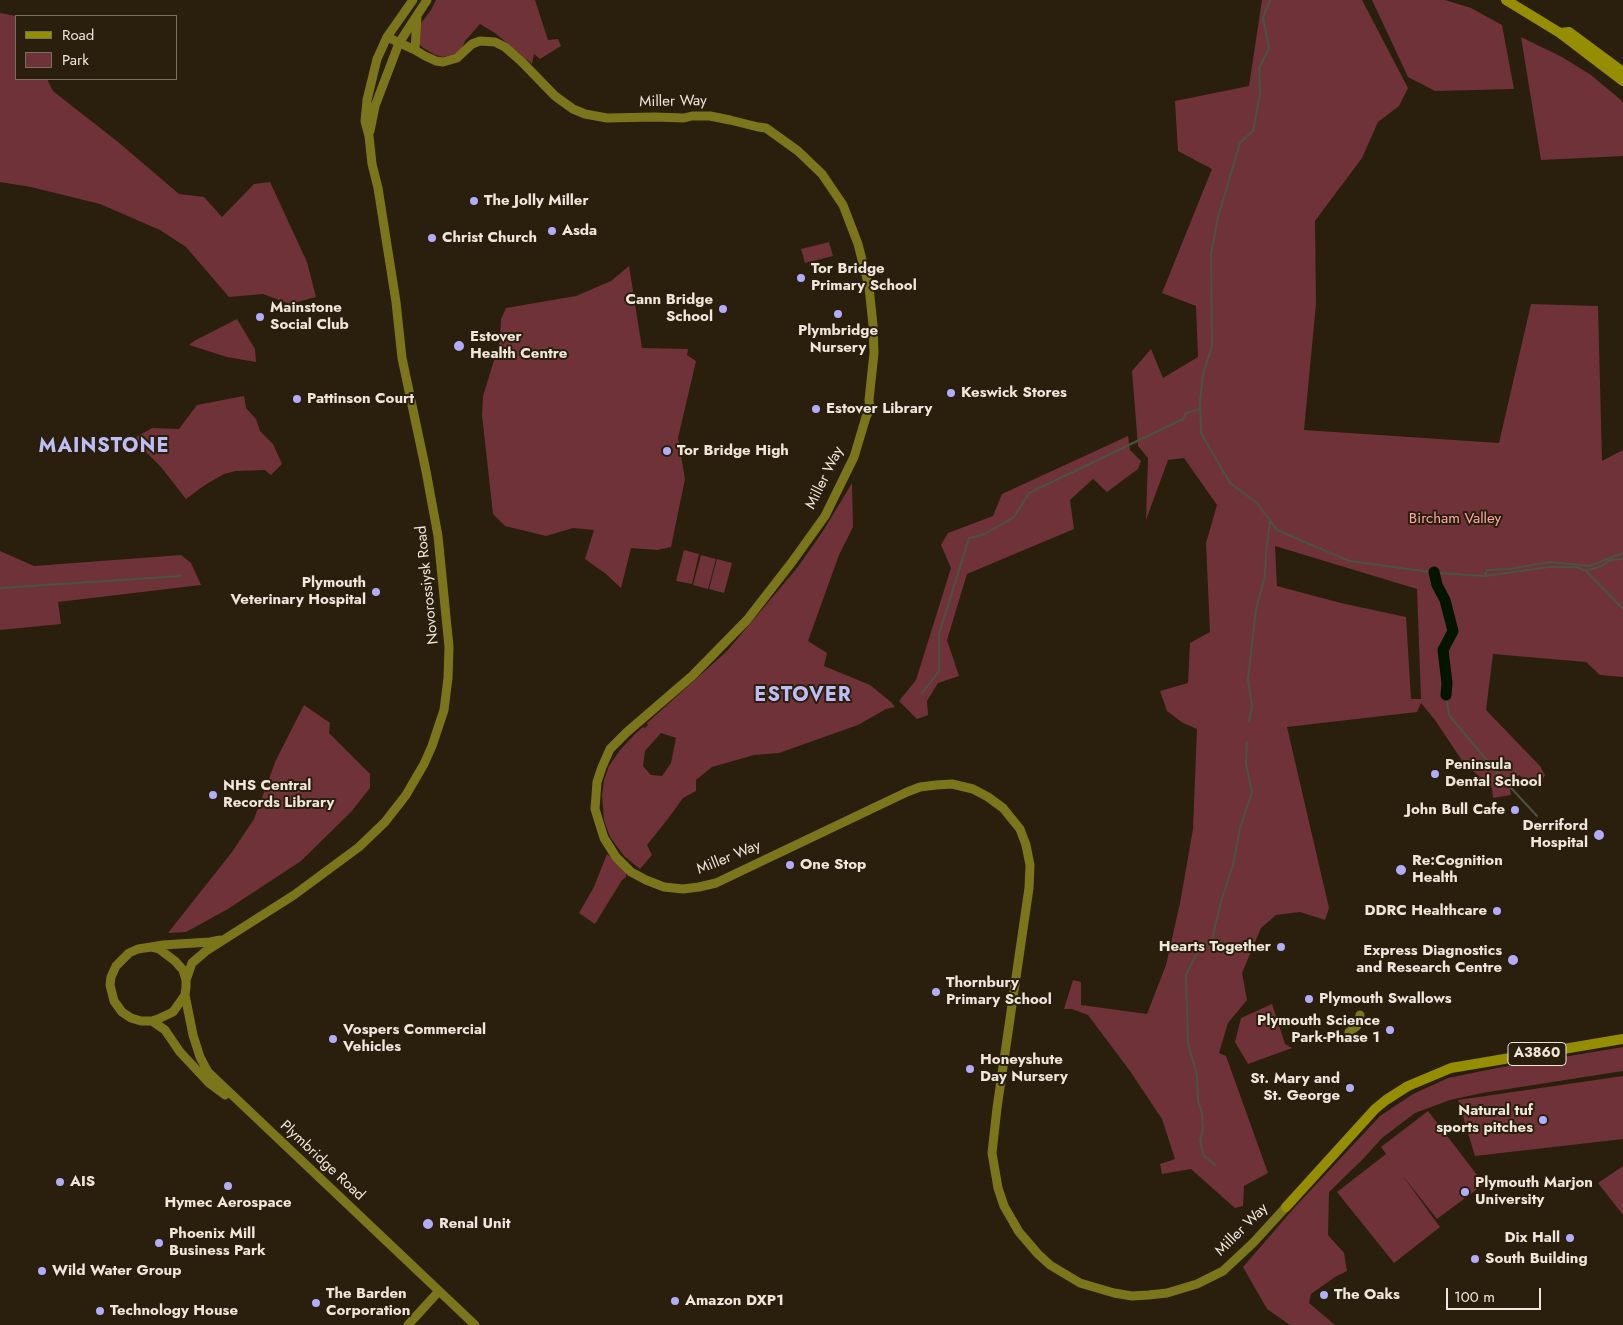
<!DOCTYPE html>
<html>
<head>
<meta charset="utf-8">
<style>
	body { margin:0 }
	#map { position:relative; width:1623px; height:1325px; overflow:hidden; background:#2a1e0c; font-family:Jost,sans-serif }
	canvas { display:block }
	.legend { position:absolute; left:15px; top:15px; width:162px; height:65px; box-sizing:border-box; background:#2a1e0c; border:1px solid #796e5f; margin:0; padding:6px 9px; list-style:none; font-size:15px; color:#efe6db }
	.legend li { display:flex; align-items:center; gap:10px; height:25px }
	.legend b { width:25px; border:1px solid #796e5f }
	.scale { position:absolute; left:1446px; top:1288px; width:95px; height:22px; box-sizing:border-box; border:2px solid #efe6db; border-top:0; padding-left:6px; font-size:15px; line-height:18px; white-space:nowrap; color:#efe6db; -webkit-text-stroke:4px #2a1e0c; paint-order:stroke }
</style>
</head>
<body>
<div id="map">
<canvas width="1623" height="1325"></canvas>
<ul class="legend">
<li><b style="height:6px;background:#958d02"></b>Road</li>
<li><b style="height:14px;background:#6f3238"></b>Park</li>
</ul>
<div class="scale">100 m</div>
</div>
<script>
const ctx = document.querySelector('canvas').getContext('2d');
ctx.lineJoin = 'round';
function fill(path, color) {
  ctx.fillStyle = color;
  ctx.fill(path, 'evenodd');
}
function poly(rows) {
  const path = new Path2D();
  for (const r of rows) {
    path.moveTo(r[0], r[1]);
    for (let i = 2; i < r.length; i += 2) path.lineTo(r[i], r[i + 1]);
  }
  return path;
}
function strokePath(path, color, width, dash) {
  ctx.strokeStyle = color;
  ctx.lineWidth = width;
  ctx.lineCap = dash ? 'butt' : 'round';
  ctx.setLineDash(dash || []);
  ctx.stroke(path);
}
function write(font, color, halo, rows, align = 'center') {
  ctx.font = font + ' Jost,sans-serif';
  ctx.lineWidth = 4;
  ctx.setLineDash([]);
  ctx.textBaseline = 'middle';
  ctx.strokeStyle = halo;
  ctx.fillStyle = color;
  for (const [text, x, y, turn = 0] of rows) {
    ctx.save();
    ctx.translate(x, y);
    ctx.rotate((+turn || 0) * Math.PI / 180);
    ctx.textAlign = isNaN(turn) ? turn : align;
    if (halo) ctx.strokeText(text, 0, 0);
    ctx.fillText(text, 0, 0);
    ctx.restore();
  }
}
const green = poly([
	[436,0,535,0,548,40,558,39,561,46,540,59,534,54,532,64,495,33,480,24,465,41,461,51,456,54,443,57,435,55,422,47,416,40,419,26,431,10],
	[1262,0,1362,0,1408,88,1399,106,1378,122,1362,158,1315,221,1316,304,1304,430,1499,443,1531,304,1598,306,1602,461,1623,450,1623,677,1600,675,1586,662,1493,654,1486,710,1540,766,1545,775,1542,781,1539,781,1534,778,1524,779,1519,775,1509,781,1511,795,1493,798,1492,788,1463,762,1435,720,1421,703,1417,712,1287,727,1329,908,1325,920,1300,912,1276,915,1261,928,1242,973,1247,1000,1228,1023,1219,1053,1226,1056,1268,1173,1244,1186,1243,1206,1235,1208,1191,1169,1162,1174,1160,1164,1175,1159,1162,1119,1130,1071,1088,1015,1072,1009,1064,1009,1073,980,1081,982,1081,1005,1147,1014,1166,965,1180,903,1193,829,1197,729,1183,723,1167,711,1160,691,1188,683,1190,643,1210,632,1206,543,1217,505,1184,458,1168,460,1146,520,1148,458,1138,446,1132,371,1151,349,1163,378,1198,357,1196,306,1162,293,1212,169,1178,151,1175,101,1249,86],
	[1275,546,1417,589,1421,699,1411,699,1406,617,1341,603,1277,586],
	[1372,0,1445,0,1471,8,1502,25,1514,89,1435,91,1408,77],
	[0,13,16,16,16,79,47,79,53,91,118,142,179,194,204,197,222,217,254,184,270,182,307,262,316,297,290,304,263,294,229,297,186,247,160,230,100,204,31,187,0,182],
	[1521,37,1562,57,1591,75,1621,100,1623,103,1623,156,1541,160],
	[829,242,833,256,805,263,801,249],
	[629,266,642,348,688,349,687,355,696,361,678,438,685,479,671,547,657,550,631,548,621,588,606,574,585,559,594,530,573,528,546,536,505,526,493,514,482,415,483,396,500,341,501,319,506,308,576,296,611,281],
	[237,319,255,349,256,362,227,357,189,345,194,341],
	[244,396,246,408,256,419,260,431,273,444,282,464,271,475,265,470,236,471,224,474,205,485,186,499,161,467,133,439,152,428,179,429,197,405],
	[1128,436,1130,450,1141,461,1138,469,1107,492,1093,479,1070,500,1074,529,967,574,947,640,959,676,938,683,927,701,928,715,917,719,899,701,916,680,951,568,941,545,948,533,993,516,1002,494],
	[852,483,853,527,839,555,808,641,827,653,824,666,870,685,891,702,895,707,886,709,858,725,779,753,754,755,712,767,696,780,696,791,683,798,667,820,647,845,652,855,640,869,624,856,610,837,604,820,602,795,604,780,609,766,620,750,636,733,643,727,645,728,648,725,647,723,727,651,797,568,823,531],
	[661,733,676,738,671,763,662,776,651,775,643,766,645,751],
	[684,550,699,554,692,584,676,581],
	[0,551,34,566,181,555,191,563,201,585,58,602,61,624,0,630],
	[701,555,716,559,708,589,693,585],
	[717,559,732,563,724,593,709,589],
	[304,705,330,723,329,733,370,774,370,788,351,812,301,861,228,909,186,932,168,933,232,852,254,819,276,760],
	[607,854,626,871,626,877,622,880,595,924,579,913,594,887],
	[1272,1004,1285,1044,1292,1048,1248,1064,1235,1042,1241,1018],
	[1623,1047,1623,1071,1482,1093,1450,1100,1415,1113,1382,1138,1363,1159,1329,1192,1328,1235,1344,1253,1347,1271,1335,1277,1311,1294,1309,1303,1335,1325,1290,1325,1267,1309,1243,1267,1294,1208,1380,1116,1413,1094,1448,1078,1497,1068],
	[1623,1076,1623,1139,1475,1156,1458,1100],
	[1428,1111,1484,1184,1437,1219,1402,1175,1440,1227,1394,1263,1337,1192,1386,1154,1381,1147],
	[1623,1166,1623,1215,1598,1183]
]);
const stream = poly([
	[1270,0,1263,18,1269,48,1259,68,1260,94,1253,131,1240,143,1218,217,1211,254,1212,346,1203,374,1200,401,1201,433,1230,483,1257,503,1277,530,1349,561,1438,573,1485,576,1487,570,1509,569,1549,562,1589,566,1623,553],
	[1585,571,1602,566,1610,560,1623,559],
	[1485,576,1549,567,1577,567,1586,571,1623,609],
	[0,588,181,576],
	[922,693,939,671,939,634,969,538,985,534,1014,517,1029,493,1183,419,1186,413,1200,409],
	[1446,695,1449,715,1500,776,1537,816],
	[1249,721,1252,707,1248,679,1256,609,1265,576,1266,554,1270,521],
	[1215,1165,1204,1156,1200,1141,1203,1129,1202,1113,1198,1101,1197,1075,1188,1044,1186,975,1196,955,1212,939,1221,902,1233,865,1240,828,1252,792,1246,764,1247,742]
]);
const river = poly([
	[1434,572,1437,585,1445,600,1453,631,1443,650,1447,683,1446,695]
]);
const secondary = poly([
	[387,37,415,50,425,56,436,61,443,62,457,58,472,44,480,41,495,42,505,47,521,61,555,96,573,109,585,114,607,118,655,117,684,118,692,116,710,116,730,120,758,127,766,128,798,151,822,174,843,205,858,244,869,287,873,325,874,353,869,400,870,409,866,417,854,457,825,516,792,562,747,620,692,676,627,732,610,749,602,767,597,782,595,809,604,838,616,857,631,872,646,880,664,887,683,889,699,887,716,883,907,792,920,787,936,785,952,784,973,789,988,797,1003,808,1020,829,1026,845,1030,865,1029,888,997,1108,992,1153,998,1188,1004,1206,1019,1232,1038,1254,1050,1265,1080,1283,1114,1293,1132,1296,1149,1295,1167,1293,1197,1284,1223,1271,1253,1243,1286,1207],
	[415,50,417,16],
	[370,131,375,106,399,43,427,0],
	[151,947,159,949,175,961,183,970,186,980,186,987,185,995,173,1012,158,1019,152,1021,141,1021,131,1018,122,1012,114,1001,110,985,111,977,116,966,129,953,138,949,151,947],
	[151,947,163,945,210,942,220,940],
	[186,980,192,963,206,951,294,895,359,847,385,822,406,795,424,764,432,746,444,710,448,678,449,647,438,536,426,471,402,358,396,302,378,188,372,164,369,136,365,121,367,100,377,59,387,37,413,0],
	[185,995,193,1035,200,1057,208,1072,475,1325],
	[152,1021,165,1030,180,1052,209,1083,225,1095],
	[1349,1032,1357,1026,1360,1015],
	[408,1325,439,1291]
]);
const primary = poly([
	[1506,0,1560,33,1623,81],
	[1560,33,1569,32,1623,72],
	[1286,1207,1375,1109,1386,1100,1408,1086,1451,1068,1623,1039]
]);
const markers = [
	[474,201,5,"#b1adfa"],
	[552,231,5,"#b1adfa"],
	[432,238,5,"#b1adfa"],
	[801,278,5,"#b1adfa"],
	[723,309,5,"#b1adfa"],
	[838,314,5,"#b1adfa"],
	[260,317,5,"#b1adfa"],
	[459,346,6,"#b1adfa"],
	[951,393,5,"#b1adfa"],
	[297,399,5,"#b1adfa"],
	[816,409,5,"#b1adfa"],
	[667,451,5,"#b1adfa"],
	[376,592,5,"#b1adfa"],
	[1435,774,5,"#b1adfa"],
	[213,795,5,"#b1adfa"],
	[1515,810,5,"#b1adfa"],
	[1599,835,6,"#b1adfa"],
	[790,865,5,"#b1adfa"],
	[1401,870,6,"#b1adfa"],
	[1497,911,5,"#b1adfa"],
	[1281,947,5,"#b1adfa"],
	[1513,960,6,"#b1adfa"],
	[936,992,5,"#b1adfa"],
	[1309,999,5,"#b1adfa"],
	[1390,1030,5,"#b1adfa"],
	[333,1039,5,"#b1adfa"],
	[970,1069,5,"#b1adfa"],
	[1350,1088,5,"#b1adfa"],
	[1543,1120,5,"#b1adfa"],
	[60,1182,5,"#b1adfa"],
	[228,1186,5,"#b1adfa"],
	[1465,1192,5,"#b1adfa"],
	[428,1224,6,"#b1adfa"],
	[1570,1238,5,"#b1adfa"],
	[159,1243,5,"#b1adfa"],
	[1475,1259,5,"#b1adfa"],
	[42,1271,5,"#b1adfa"],
	[1324,1295,5,"#b1adfa"],
	[675,1301,5,"#b1adfa"],
	[316,1303,5,"#b1adfa"],
	[100,1311,5,"#b1adfa"]
];
const shields = [
	[1537,1054,58]
];
const shieldNames = [
	["A3860",1537,1054]
];
const streetNames = [
	["Miller Way",673,102,-1],
	["Miller Way",825,478,-64],
	["Novorossiysk Road",428,585,-96],
	["Miller Way",729,858,-22],
	["Plymbridge Road",322,1161,43],
	["Miller Way",1242,1230,-45]
];
const poiNames = [
	["The Jolly Miller",484,201],
	["Asda",562,231],
	["Christ Church",442,238],
	["Tor Bridge",811,269],
	["Primary School",811,286],
	["Cann Bridge",713,300,"right"],
	["School",713,317,"right"],
	["Mainstone",270,308],
	["Social Club",270,325],
	["Plymbridge",838,331,"center"],
	["Nursery",838,348,"center"],
	["Estover",470,337],
	["Health Centre",470,354],
	["Keswick Stores",961,393],
	["Pattinson Court",307,399],
	["Estover Library",826,409],
	["Tor Bridge High",677,451],
	["Plymouth",366,583,"right"],
	["Veterinary Hospital",366,600,"right"],
	["Peninsula",1445,765],
	["Dental School",1445,782],
	["NHS Central",223,786],
	["Records Library",223,803],
	["John Bull Cafe",1505,810,"right"],
	["Derriford",1588,826,"right"],
	["Hospital",1588,843,"right"],
	["Re:Cognition",1412,861],
	["Health",1412,878],
	["One Stop",800,865],
	["DDRC Healthcare",1487,911,"right"],
	["Hearts Together",1271,947,"right"],
	["Express Diagnostics",1502,951,"right"],
	["and Research Centre",1502,968,"right"],
	["Thornbury",946,983],
	["Primary School",946,1000],
	["Plymouth Swallows",1319,999],
	["Plymouth Science",1380,1021,"right"],
	["Park-Phase 1",1380,1038,"right"],
	["Vospers Commercial",343,1030],
	["Vehicles",343,1047],
	["Honeyshute",980,1060],
	["Day Nursery",980,1077],
	["St. Mary and",1340,1079,"right"],
	["St. George",1340,1096,"right"],
	["Natural tuf",1533,1111,"right"],
	["sports pitches",1533,1128,"right"],
	["AIS",70,1182],
	["Plymouth Marjon",1475,1183],
	["University",1475,1200],
	["Hymec Aerospace",228,1203,"center"],
	["Renal Unit",439,1224],
	["Phoenix Mill",169,1234],
	["Business Park",169,1251],
	["Dix Hall",1560,1238,"right"],
	["South Building",1485,1259],
	["Wild Water Group",52,1271],
	["The Barden",326,1294],
	["Corporation",326,1311],
	["The Oaks",1334,1295],
	["Amazon DXP1",685,1301],
	["Technology House",110,1311]
];
const parkNames = [
	["Bircham Valley",1455,519]
];
const districtNames = [
	["MAINSTONE",104,447],
	["ESTOVER",803,696]
];
fill(green, '#6f3238');
strokePath(stream, '#4a5342', 2);
strokePath(river, '#031400', 11);
strokePath(secondary, '#7b761c', 9);
strokePath(primary, '#958d02', 10);
for (const [x, y, r, color] of markers) {
  const dot = new Path2D();
  dot.arc(x, y, r, 0, 2 * Math.PI);
  ctx.fillStyle = color;
  ctx.fill(dot);
  strokePath(dot, '#2a1e0c', 2);
}
for (const [x, y, w] of shields) {
  const box = new Path2D();
  box.roundRect(x - w / 2, y - 11.5, w, 23, 4);
  ctx.fillStyle = '#2a1e0c';
  ctx.fill(box);
  strokePath(box, '#efe6db', 1);
}
write('bold 14px', '#efe6db', null, shieldNames);
write('15px', '#efe6db', '#2a1e0c', streetNames);
write('bold 15px', '#efe6db', '#2a1e0c', poiNames, 'left');
write('15px', '#fba6ab', '#2a1e0c', parkNames);
ctx.letterSpacing = '1px';
write('bold 20px', '#bfbdf7', '#2a1e0c', districtNames);
ctx.letterSpacing = '0px';
</script>
</body>
</html>
